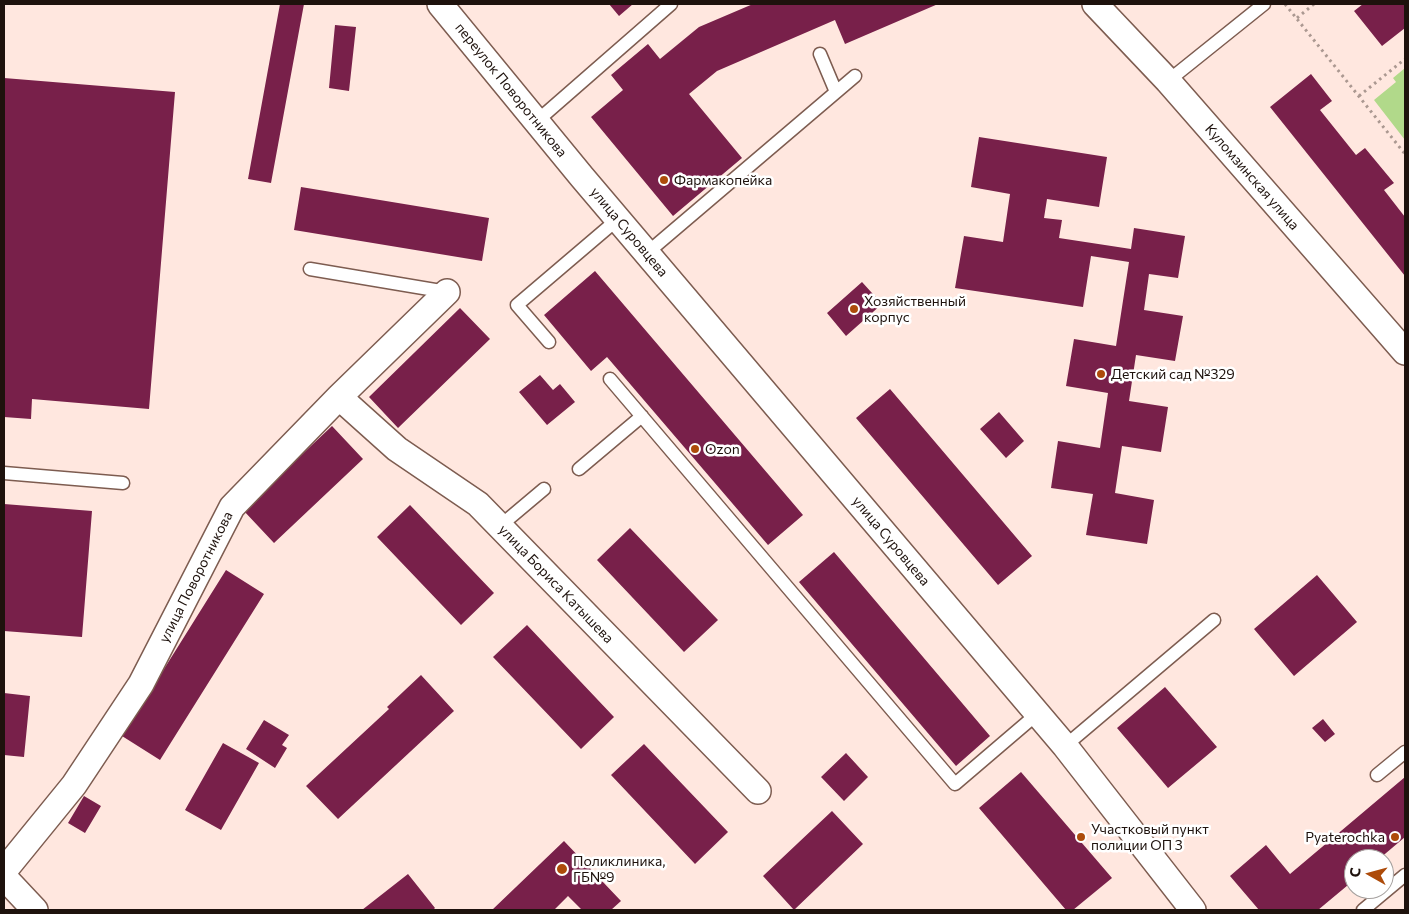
<!DOCTYPE html>
<html>
<head>
<meta charset="utf-8">
<style>
	body { margin:0 }
	#map { position:relative; width:1409px; height:914px; overflow:hidden; background:#ffe7df; font-family:Commissioner,sans-serif }
	canvas { display:block }
	.frame { position:absolute; inset:0; border:5px solid #1e120d; pointer-events:none }
	.north { position:absolute; left:1344px; top:849px; width:50px; height:50px; box-sizing:border-box; background:#fff; border:1px solid #a5a09e; border-radius:50%; rotate:277deg; font-size:14px; font-weight:700; line-height:20px; text-align:center; color:#1e120d }
	.north::after { content:''; display:block; margin:auto; width:18px; height:22px; background:#ad4b0a; clip-path:polygon(50% 0,100% 100%,50% 72%,0 100%) }
</style>
</head>
<body>
<div id="map">
<canvas width="1409" height="914"></canvas>
<div class="frame"></div>
<div class="north">С</div>
</div>
<script>
const ctx = document.querySelector('canvas').getContext('2d');
ctx.lineJoin = 'round';
function fill(path, color) {
  ctx.fillStyle = color;
  ctx.fill(path, 'evenodd');
}
function poly(rows) {
  const path = new Path2D();
  for (const r of rows) {
    path.moveTo(r[0], r[1]);
    for (let i = 2; i < r.length; i += 2) path.lineTo(r[i], r[i + 1]);
  }
  return path;
}
function strokePath(path, color, width, dash) {
  ctx.strokeStyle = color;
  ctx.lineWidth = width;
  ctx.lineCap = dash ? 'butt' : 'round';
  ctx.setLineDash(dash || []);
  ctx.stroke(path);
}
function write(font, color, halo, rows, align = 'center') {
  ctx.font = font + ' Commissioner,sans-serif';
  ctx.lineWidth = 5;
  ctx.setLineDash([]);
  ctx.textBaseline = 'middle';
  ctx.strokeStyle = halo;
  ctx.fillStyle = color;
  for (const [text, x, y, turn = 0] of rows) {
    ctx.save();
    ctx.translate(x, y);
    ctx.rotate((+turn || 0) * Math.PI / 180);
    ctx.textAlign = isNaN(turn) ? turn : align;
    if (halo) ctx.strokeText(text, 0, 0);
    ctx.fillText(text, 0, 0);
    ctx.restore();
  }
}
const green = poly([
	[1405,68,1405,140,1374,100,1396,82,1393,78]
]);
const building = poly([
	[280,4,304,4,271,183,248,179],
	[609,4,633,4,619,16],
	[753,4,938,4,845,44,835,20,717,71,689,94,742,158,673,216,591,117,623,90,611,75,648,44,660,59,699,27],
	[1363,4,1405,4,1405,28,1382,46,1354,11],
	[335,25,356,27,349,91,329,88],
	[1311,74,1332,101,1320,110,1356,155,1365,148,1394,183,1384,190,1405,217,1405,276,1270,107],
	[4,78,175,92,149,409,32,399,31,419,4,417],
	[979,137,1107,157,1099,207,1047,199,1044,218,1062,220,1059,238,1131,249,1134,228,1185,236,1178,278,1149,274,1144,310,1183,316,1175,361,1136,355,1129,401,1168,407,1161,452,1122,446,1115,493,1154,500,1147,544,1086,535,1093,494,1051,488,1058,441,1100,448,1108,393,1066,386,1074,339,1116,346,1129,262,1091,256,1083,307,955,288,964,236,1003,242,1010,194,971,187],
	[301,187,489,218,482,261,294,230],
	[595,271,803,515,768,545,607,357,591,371,544,315],
	[862,282,882,304,846,336,827,313],
	[460,308,490,339,398,428,369,397],
	[540,375,553,390,560,384,575,402,547,425,519,392],
	[890,389,1032,556,998,585,856,418],
	[999,412,1024,441,1006,458,980,429],
	[332,426,363,459,274,543,243,510],
	[4,504,92,511,82,637,4,631],
	[410,505,494,593,461,625,377,537],
	[630,528,718,620,684,652,597,560],
	[834,552,990,736,956,766,799,582],
	[226,570,264,594,160,760,122,736],
	[1317,575,1357,622,1294,676,1254,629],
	[527,625,614,717,581,749,493,657],
	[421,675,454,711,338,819,306,786,389,709,387,707],
	[1165,687,1217,747,1168,788,1117,728],
	[4,693,30,696,24,757,4,755],
	[1323,719,1335,734,1325,742,1312,728],
	[264,720,289,735,282,745,287,748,275,768,246,749],
	[223,743,259,763,221,830,185,810],
	[644,744,728,832,695,864,611,775],
	[846,753,868,777,844,801,821,777],
	[1021,772,1112,878,1073,910,1066,910,979,808],
	[1405,777,1405,837,1379,859,1354,859,1354,880,1318,910,1259,910,1230,876,1266,845,1290,874],
	[84,796,101,806,85,833,68,823],
	[832,811,863,844,794,910,763,876],
	[564,841,621,901,611,910,582,910,568,896,554,910,492,910],
	[408,874,435,908,433,910,362,910]
]);
const path = poly([
	[1285,4,1405,154],
	[1297,18,1314,4],
	[1359,96,1405,59]
]);
const service = poly([
	[820,54,836,92],
	[1168,81,1264,4],
	[537,121,671,4],
	[647,253,855,76],
	[310,269,447,292],
	[549,342,517,305,618,219],
	[610,379,955,784,1037,714],
	[579,469,642,416],
	[4,473,123,483],
	[500,526,544,489],
	[1065,746,1214,620],
	[1377,775,1405,752],
	[1363,910,1405,875]
]);
const minor = poly([
	[440,4,582,177,1065,746,1193,910],
	[1095,4,1168,81,1405,352],
	[339,397,397,449,478,504,758,791],
	[4,871,74,785,141,684,232,507,339,397,447,292],
	[4,877,35,910]
]);
const markers = [
	[664,180,5,"#ad4b0a"],
	[854,309,5,"#ad4b0a"],
	[1101,374,5,"#ad4b0a"],
	[695,449,5,"#ad4b0a"],
	[1081,837,5,"#ad4b0a"],
	[1395,837,5,"#ad4b0a"],
	[562,869,6,"#ad4b0a"]
];
const streetNames = [
	["переулок Поворотникова",511,90,51],
	["Куломзинская улица",1252,177,49],
	["улица Суровцева",629,232,50],
	["улица Суровцева",891,541,50],
	["улица Поворотникова",196,577,-63],
	["улица Бориса Катышева",556,584,46]
];
const poiNames = [
	["Фармакопейка",674,180],
	["Хозяйственный",864,301],
	["корпус",864,317],
	["Детский сад №329",1111,374],
	["Ozon",705,449],
	["Участковый пункт",1091,829],
	["полиции ОП 3",1091,845],
	["Pyaterochka",1385,837,"right"],
	["Поликлиника,",573,861],
	["ГБ№9",573,877]
];
fill(green, '#b1d98a');
fill(building, '#78204a');
strokePath(service, '#7d5c50', 15);
strokePath(minor, '#7d5c50', 28);
strokePath(path, '#ab9891', 3, [2.5, 4]);
strokePath(service, '#fff', 12);
strokePath(minor, '#fff', 25);
for (const [x, y, r, color] of markers) {
  const dot = new Path2D();
  dot.arc(x, y, r, 0, 2 * Math.PI);
  ctx.fillStyle = color;
  ctx.fill(dot);
  strokePath(dot, '#fff', 2);
}
write('14px', '#1e120d', '#fff', streetNames);
write('14px', '#1e120d', '#fff', poiNames, 'left');
</script>
</body>
</html>
